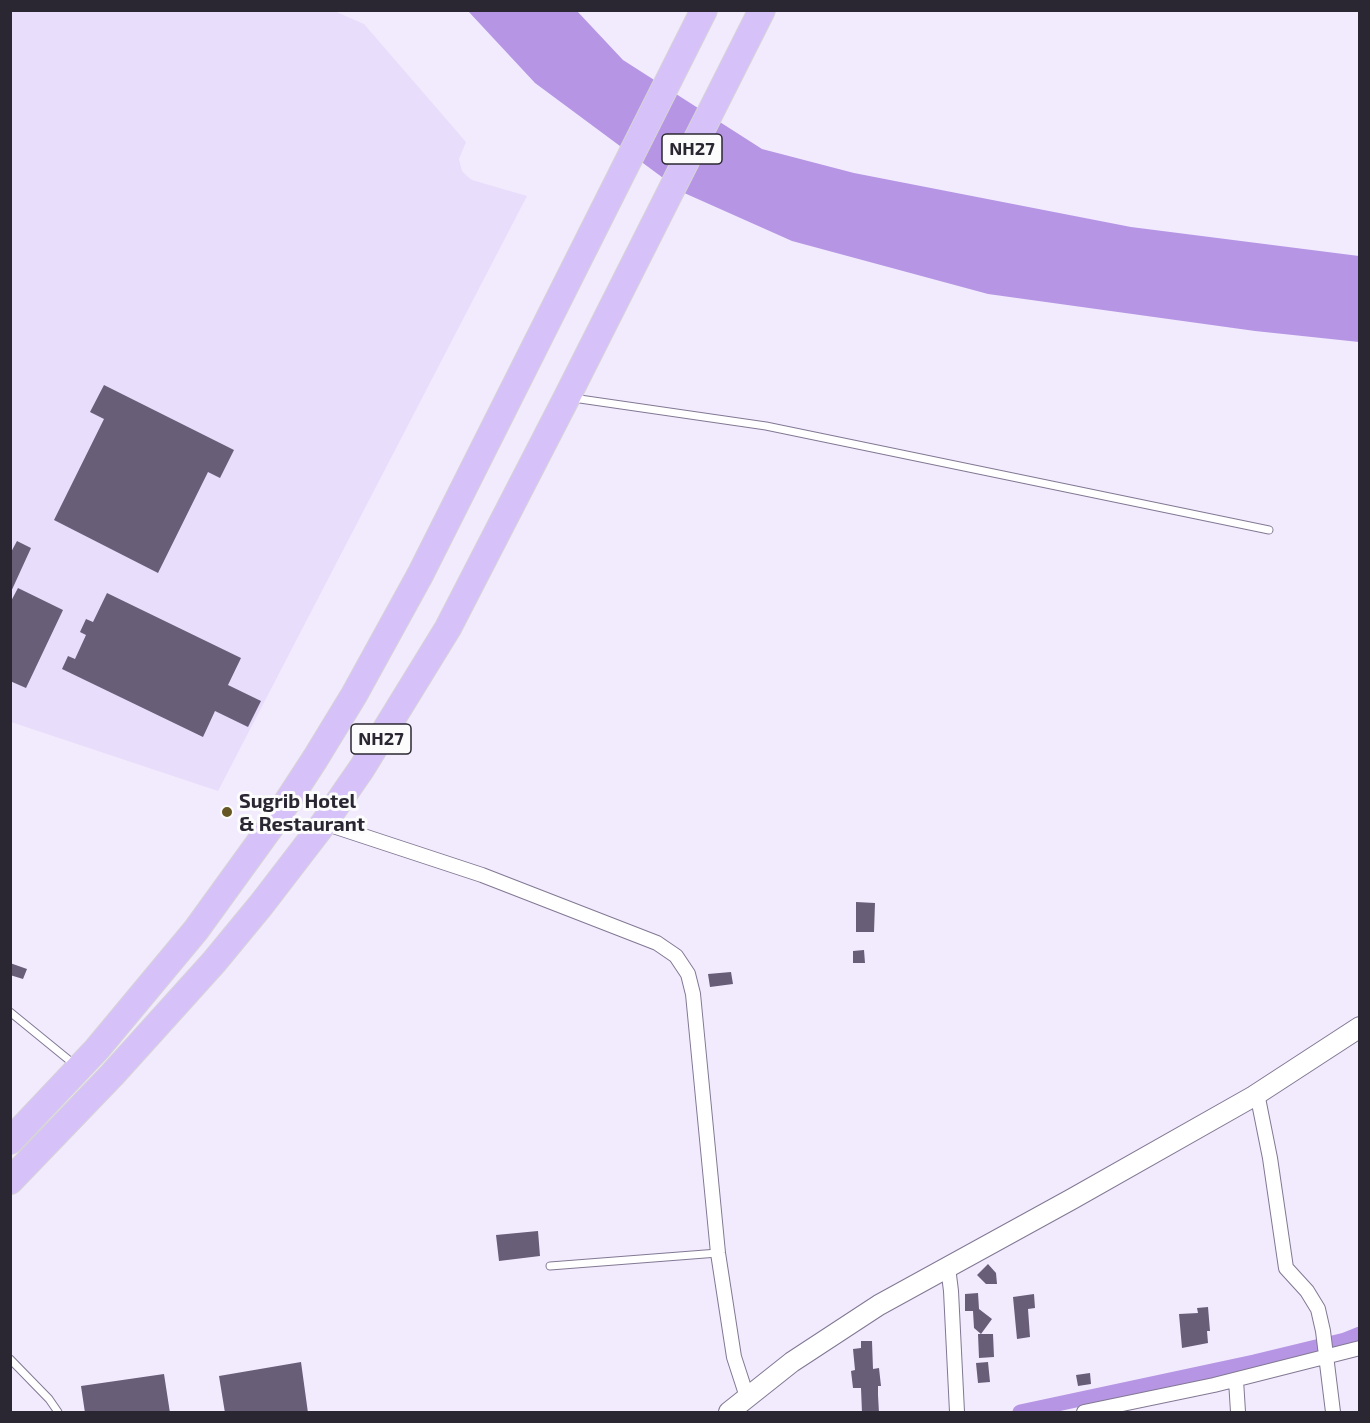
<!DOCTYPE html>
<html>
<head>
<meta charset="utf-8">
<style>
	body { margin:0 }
	#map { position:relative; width:1370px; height:1423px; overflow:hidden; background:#f2ebfe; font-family:"Exo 2",sans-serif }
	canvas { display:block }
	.frame { position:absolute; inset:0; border:12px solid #2b2732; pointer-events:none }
</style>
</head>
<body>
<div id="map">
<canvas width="1370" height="1423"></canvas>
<div class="frame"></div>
</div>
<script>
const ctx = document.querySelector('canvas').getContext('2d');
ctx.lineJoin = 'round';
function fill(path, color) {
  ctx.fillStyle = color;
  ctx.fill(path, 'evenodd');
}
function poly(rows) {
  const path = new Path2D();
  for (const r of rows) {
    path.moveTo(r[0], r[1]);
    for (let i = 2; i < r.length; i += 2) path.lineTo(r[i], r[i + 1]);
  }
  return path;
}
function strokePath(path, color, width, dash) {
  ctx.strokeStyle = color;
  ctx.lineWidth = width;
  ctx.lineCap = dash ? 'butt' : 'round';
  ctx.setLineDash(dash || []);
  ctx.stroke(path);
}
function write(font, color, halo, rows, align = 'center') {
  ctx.font = font + ' "Exo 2",sans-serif';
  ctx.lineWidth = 6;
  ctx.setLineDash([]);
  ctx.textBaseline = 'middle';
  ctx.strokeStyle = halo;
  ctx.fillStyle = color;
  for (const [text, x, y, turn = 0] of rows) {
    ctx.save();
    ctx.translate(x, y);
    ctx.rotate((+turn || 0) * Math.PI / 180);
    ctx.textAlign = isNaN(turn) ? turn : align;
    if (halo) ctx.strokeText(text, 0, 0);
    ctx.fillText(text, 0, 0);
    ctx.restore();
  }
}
const built = poly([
	[332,10,364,24,466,142,459,159,462,171,467,176,472,180,527,196,218,791,11,722,11,11]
]);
const water = poly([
	[468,11,577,11,623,60,762,149,854,173,1131,227,1359,256,1359,342,1255,331,988,294,792,241,682,192,535,83]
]);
const canal = poly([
	[1020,1412,1254,1362,1345,1340,1360,1334]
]);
const building = poly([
	[104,385,234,450,220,478,208,472,158,573,54,520,104,419,90,412],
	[17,541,31,548,10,594,10,554],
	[18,588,63,610,26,688,10,681,10,603],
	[107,593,241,658,228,685,261,701,248,727,215,711,203,737,62,669,68,656,75,659,86,635,80,632,86,619,93,622],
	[856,902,875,903,874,932,856,932],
	[864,950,865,963,853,963,853,951],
	[10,963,27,969,23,979,10,975],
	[731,972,733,984,710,987,708,974],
	[538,1231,540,1256,499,1261,496,1235],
	[988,1264,996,1273,997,1284,986,1284,977,1275],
	[978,1293,979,1309,992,1319,981,1334,974,1328,973,1311,965,1311,965,1294],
	[1034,1294,1035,1308,1028,1309,1030,1337,1017,1339,1013,1297],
	[1208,1307,1210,1331,1207,1331,1208,1343,1182,1348,1179,1314,1198,1313,1197,1308],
	[978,1334,993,1334,994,1357,979,1358],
	[861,1341,872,1341,873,1369,879,1368,881,1386,878,1386,878,1395,879,1413,862,1413,861,1388,853,1388,851,1371,855,1370,853,1349,861,1348],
	[301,1362,308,1413,225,1413,219,1376],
	[988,1362,990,1382,978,1383,976,1363],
	[1090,1373,1091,1384,1078,1386,1076,1375],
	[164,1374,170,1413,85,1413,81,1386]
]);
const lane = poly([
	[573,398,766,426,1269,530],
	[10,1012,75,1065],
	[550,1266,718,1253],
	[10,1359,49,1399,58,1412]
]);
const street = poly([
	[324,823,482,875,657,943,676,956,688,974,693,994,718,1253,734,1357,747,1397],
	[1257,1093,1270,1158,1286,1268,1307,1291,1318,1309,1323,1331,1333,1412],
	[948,1267,951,1291,957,1412],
	[1236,1380,1238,1412],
	[1084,1412,1214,1385,1360,1348]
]);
const secondary = poly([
	[729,1412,792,1362,879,1305,1072,1199,1254,1096,1360,1027]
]);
const highway = poly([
	[10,1141,97,1049,196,930,272,825,315,759,354,695,420,575,704,10],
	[10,1181,112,1075,214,962,261,905,324,823,362,768,448,628,567,397,762,10]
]);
const markers = [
	[227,812,6,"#665724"]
];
const shields = [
	[692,149,60],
	[381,739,60]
];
const shieldNames = [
	["NH27",692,149],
	["NH27",381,739]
];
const poiNames = [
	["Sugrib Hotel",239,801],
	["& Restaurant",239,824]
];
fill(built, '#e8ddfb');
fill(water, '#b696e4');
strokePath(canal, '#b696e4', 15);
fill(building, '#685e78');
strokePath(lane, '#827893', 9);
strokePath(street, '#827893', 16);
strokePath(secondary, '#827893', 22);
strokePath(highway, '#d5d4d6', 28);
strokePath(lane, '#fff', 7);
strokePath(street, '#fff', 14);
strokePath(secondary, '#fff', 20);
strokePath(highway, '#d7c1f9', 26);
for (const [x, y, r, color] of markers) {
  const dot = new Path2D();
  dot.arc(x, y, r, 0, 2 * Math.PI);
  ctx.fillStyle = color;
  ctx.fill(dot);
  strokePath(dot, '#fcfcfc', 2);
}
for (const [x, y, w] of shields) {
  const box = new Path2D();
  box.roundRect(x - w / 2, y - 15, w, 30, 4.5);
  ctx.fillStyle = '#fcfcfc';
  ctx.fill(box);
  strokePath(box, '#2b2732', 1.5);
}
write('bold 18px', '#2b2732', null, shieldNames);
write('bold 20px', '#2b2732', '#fcfcfc', poiNames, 'left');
</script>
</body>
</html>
